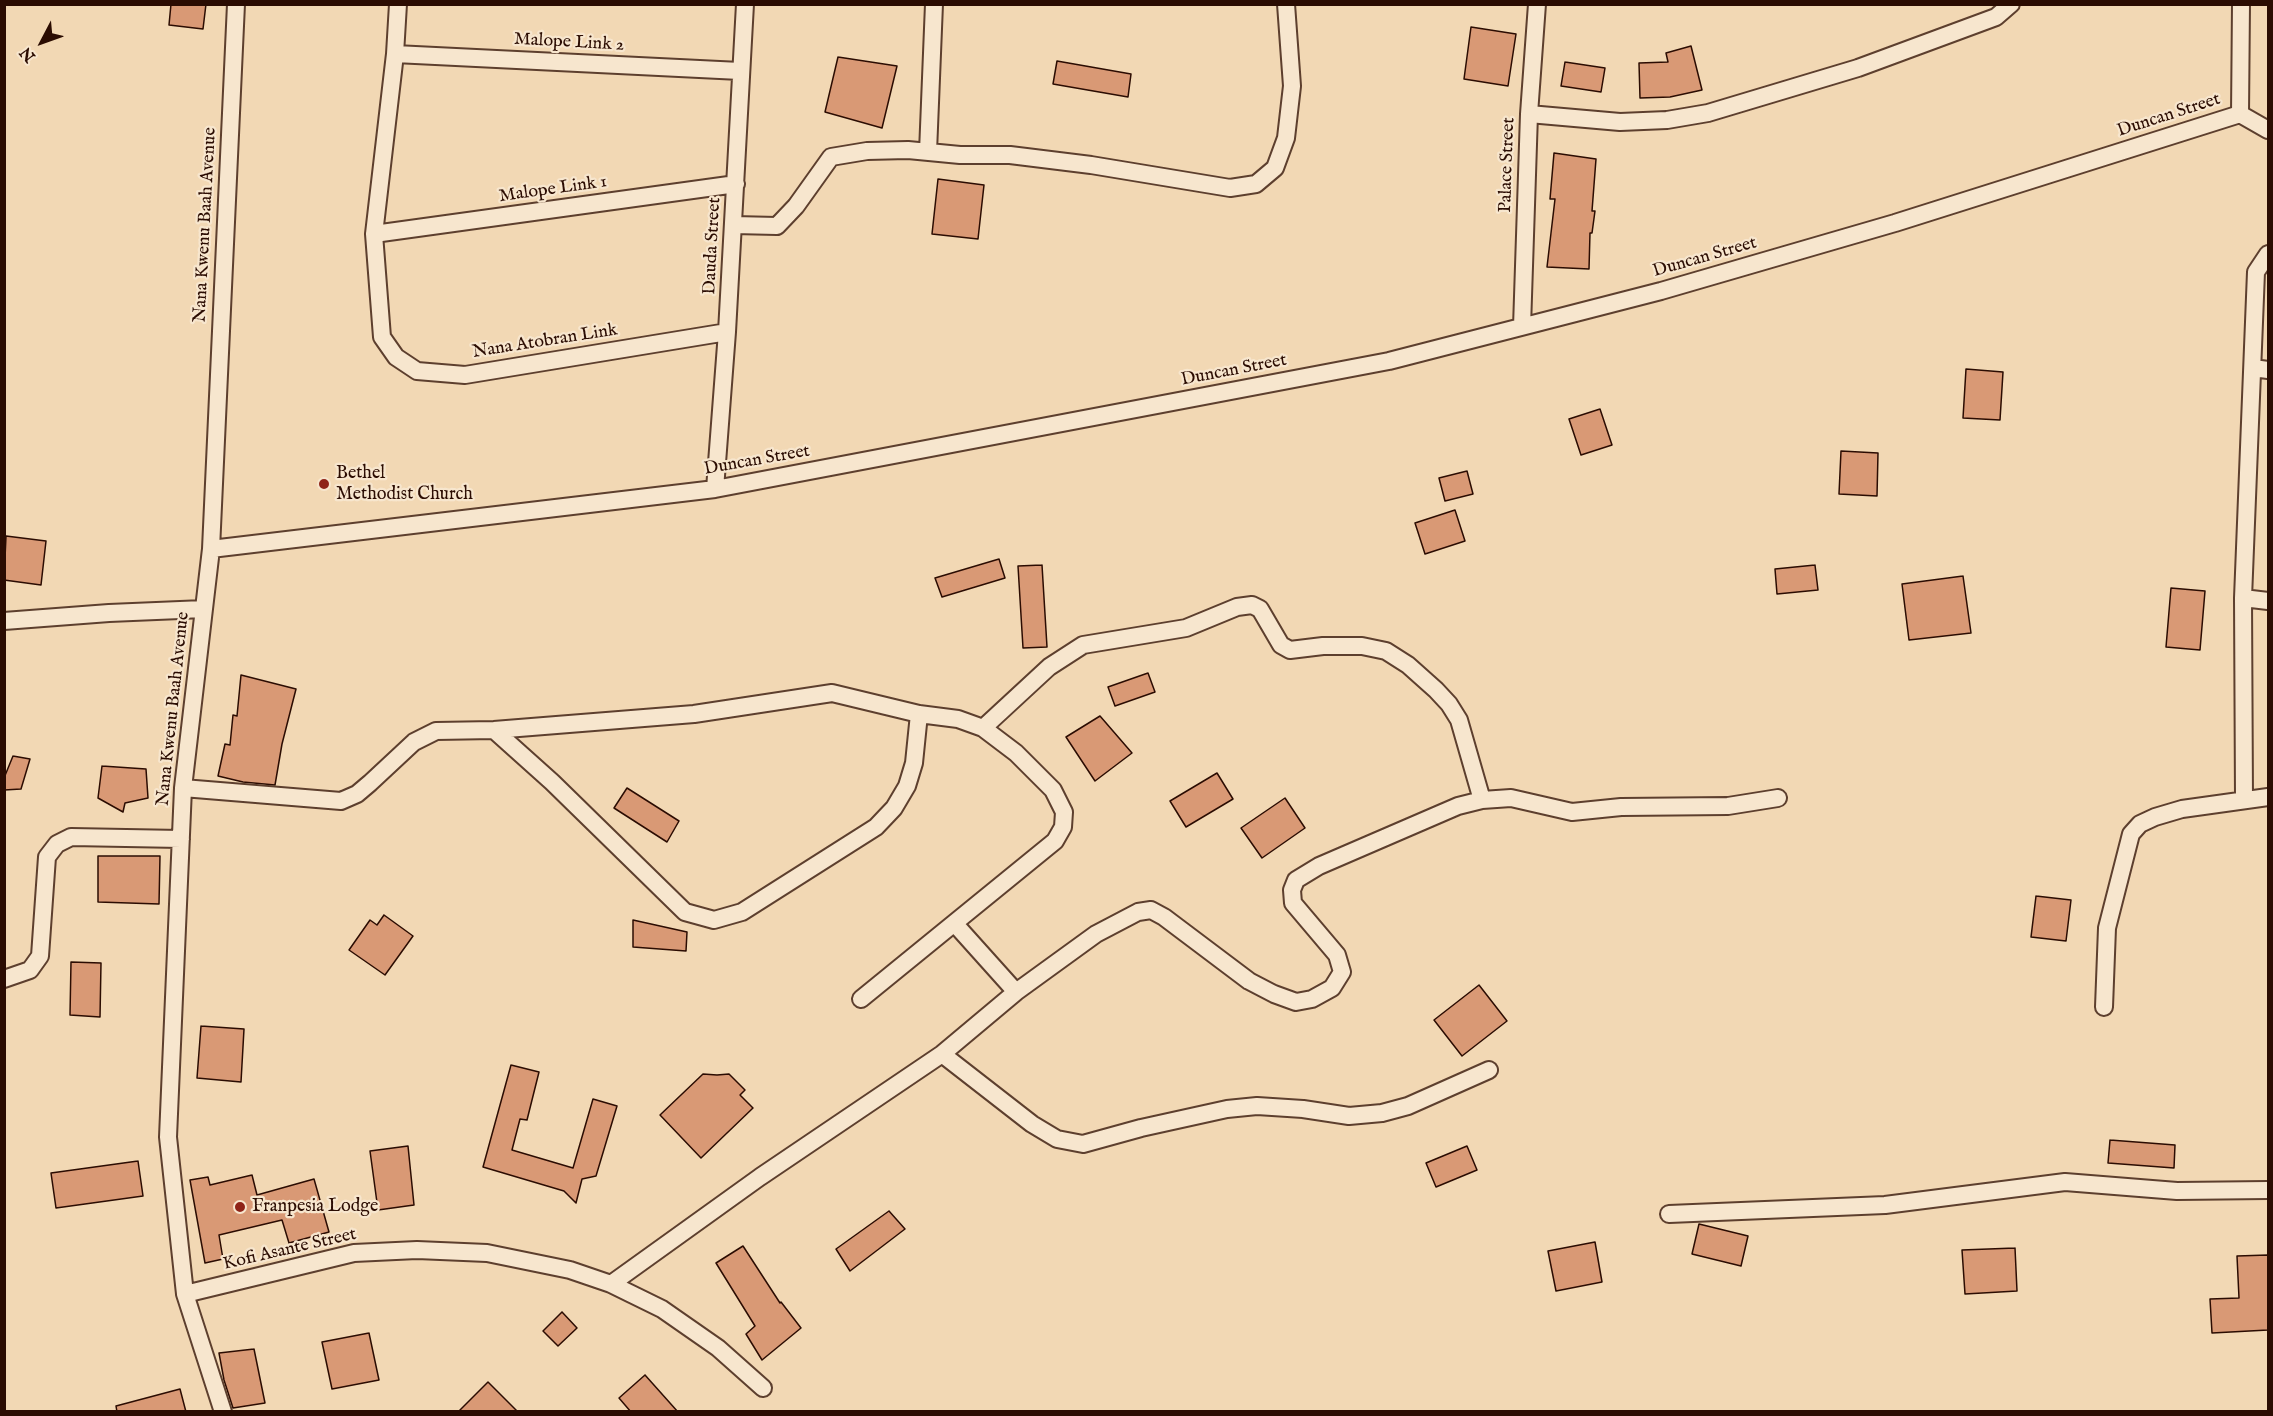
<!DOCTYPE html>
<html>
<head>
<meta charset="utf-8">
<style>
	body { margin:0 }
	#map { position:relative; width:2273px; height:1416px; overflow:hidden; background:#f2d8b4; font-family:"IM FELL English",serif }
	canvas { display:block }
	.frame { position:absolute; inset:0; border:6px solid #2b0c02; pointer-events:none }
	.north { position:absolute; left:12px; top:12px; width:60px; height:60px; -webkit-text-stroke:4px #f7e6ce; paint-order:stroke; rotate:229deg; font-size:16px; font-weight:700; line-height:24px; text-align:center; color:#2b0c02 }
	.north::after { content:''; display:block; margin:auto; width:21px; height:27px; background:#2b0c02; clip-path:polygon(50% 0,100% 100%,50% 72%,0 100%) }
</style>
</head>
<body>
<div id="map">
<canvas width="2273" height="1416"></canvas>
<div class="frame"></div>
<div class="north">N</div>
</div>
<script>
const ctx = document.querySelector('canvas').getContext('2d');
ctx.lineJoin = 'round';
function fill(path, color) {
  ctx.fillStyle = color;
  ctx.fill(path, 'evenodd');
}
function poly(rows) {
  const path = new Path2D();
  for (const r of rows) {
    path.moveTo(r[0], r[1]);
    for (let i = 2; i < r.length; i += 2) path.lineTo(r[i], r[i + 1]);
  }
  return path;
}
function strokePath(path, color, width, dash) {
  ctx.strokeStyle = color;
  ctx.lineWidth = width;
  ctx.lineCap = dash ? 'butt' : 'round';
  ctx.setLineDash(dash || []);
  ctx.stroke(path);
}
function write(font, color, halo, rows, align = 'center') {
  ctx.font = font + ' "IM FELL English",serif';
  ctx.lineWidth = 4.5;
  ctx.setLineDash([]);
  ctx.textBaseline = 'middle';
  ctx.strokeStyle = halo;
  ctx.fillStyle = color;
  for (const [text, x, y, turn = 0] of rows) {
    ctx.save();
    ctx.translate(x, y);
    ctx.rotate((+turn || 0) * Math.PI / 180);
    ctx.textAlign = isNaN(turn) ? turn : align;
    if (halo) ctx.strokeText(text, 0, 0);
    ctx.fillText(text, 0, 0);
    ctx.restore();
  }
}
const building = poly([
	[171,4,206,4,203,29,169,25,171,4],
	[1471,27,1516,34,1508,86,1464,79,1471,27],
	[1691,46,1702,90,1670,97,1640,98,1639,63,1668,62,1666,53,1691,46],
	[838,57,897,66,882,128,825,112,838,57],
	[1057,61,1131,74,1128,97,1053,84,1057,61],
	[1565,62,1605,68,1601,92,1561,86,1565,62],
	[1554,153,1596,159,1592,211,1595,211,1592,233,1590,233,1589,269,1547,267,1555,199,1550,199,1554,153],
	[938,179,984,185,978,239,932,234,938,179],
	[1966,369,2003,372,2000,420,1963,418,1966,369],
	[1600,409,1612,445,1581,455,1569,419,1600,409],
	[1841,451,1878,453,1877,496,1839,494,1841,451],
	[1467,471,1473,494,1445,501,1439,478,1467,471],
	[1455,510,1465,541,1425,554,1415,523,1455,510],
	[6,536,46,541,41,585,4,580,6,536],
	[999,559,1005,578,942,597,935,578,999,559],
	[1042,565,1047,647,1023,648,1018,566,1042,565],
	[1815,565,1818,590,1777,594,1775,569,1815,565],
	[1963,576,1971,633,1909,640,1902,584,1963,576],
	[2171,588,2205,591,2200,650,2166,647,2171,588],
	[1148,673,1155,692,1115,706,1108,687,1148,673],
	[241,675,296,689,282,744,275,785,243,782,218,776,225,744,230,745,233,715,237,716,241,675],
	[1100,716,1132,753,1095,781,1066,737,1100,716],
	[13,756,30,759,21,789,4,790,4,778,13,756],
	[102,766,146,769,148,798,125,803,123,812,98,798,102,766],
	[1217,773,1233,799,1186,827,1170,801,1217,773],
	[627,788,679,821,667,842,614,808,627,788],
	[1285,798,1305,828,1262,858,1241,828,1285,798],
	[98,856,160,856,159,904,98,902,98,856],
	[2036,896,2071,900,2066,941,2031,937,2036,896],
	[384,915,413,936,385,975,349,950,370,920,377,925,384,915],
	[633,920,687,932,686,951,633,947,633,920],
	[71,962,101,963,100,1017,70,1015,71,962],
	[1479,985,1507,1021,1462,1056,1434,1020,1479,985],
	[201,1026,244,1029,241,1082,197,1078,201,1026],
	[511,1065,539,1072,527,1120,520,1119,512,1150,573,1168,593,1099,617,1106,596,1176,582,1179,576,1203,564,1191,483,1167,511,1065],
	[703,1074,717,1075,729,1074,745,1090,740,1095,753,1108,701,1158,660,1115,703,1074],
	[2110,1140,2175,1145,2174,1168,2108,1163,2110,1140],
	[408,1146,414,1205,378,1210,370,1151,408,1146],
	[1467,1146,1477,1170,1436,1187,1426,1163,1467,1146],
	[138,1161,143,1196,56,1208,51,1173,138,1161],
	[252,1175,257,1195,314,1179,329,1232,289,1243,282,1220,219,1235,223,1259,205,1263,190,1180,208,1177,210,1185,252,1175],
	[889,1211,905,1229,850,1271,836,1249,889,1211],
	[1699,1224,1748,1236,1741,1266,1692,1254,1699,1224],
	[1595,1242,1602,1282,1556,1291,1548,1251,1595,1242],
	[743,1246,780,1303,781,1302,801,1328,762,1360,746,1334,755,1326,716,1263,743,1246],
	[2015,1248,2017,1291,1965,1294,1962,1250,2015,1248],
	[2268,1255,2268,1330,2212,1333,2210,1299,2239,1298,2237,1256,2268,1255],
	[562,1312,577,1328,558,1346,543,1331,562,1312],
	[369,1333,379,1380,332,1389,322,1342,369,1333],
	[254,1349,265,1403,233,1408,224,1380,219,1353,254,1349],
	[645,1375,678,1412,631,1412,619,1398,645,1375],
	[488,1382,518,1412,458,1412,488,1382],
	[180,1389,186,1412,117,1412,116,1406,180,1389]
]);
const minor = poly([
	[398,4,395,54,374,234,382,337,396,357,417,371,465,375,727,332],
	[395,54,740,71],
	[1529,114,1620,122,1667,120,1708,113,1858,68,1996,17,2011,4],
	[2240,114,2241,4],
	[2240,114,2268,130],
	[928,152,934,4],
	[734,225,777,226,796,206,831,157,867,151,908,150,960,155,1010,155,1091,165,1230,188,1256,184,1275,168,1286,138,1292,86,1286,4],
	[374,234,736,184],
	[1522,327,1529,114,1537,4],
	[2253,368,2268,370],
	[715,489,727,332,745,4],
	[211,549,715,489,1389,361,1661,291,1895,223,2240,114],
	[2243,598,2268,601],
	[4,621,109,613,204,609],
	[983,728,1049,667,1083,645,1186,628,1237,607,1252,605,1260,609,1281,645,1290,650,1323,646,1362,646,1386,651,1408,665,1436,690,1449,704,1459,720,1482,800],
	[494,730,552,782,685,912,714,920,742,912,876,827,894,808,907,786,914,763,919,714],
	[183,788,341,801,357,794,370,783,414,742,436,731,494,730,694,714,832,693,919,714,958,719,983,728,1016,753,1053,790,1064,812,1063,827,1055,841,861,999],
	[2244,800,2243,598,2256,272,2268,254],
	[955,924,1016,992],
	[4,979,30,970,40,956,47,857,57,844,71,837,181,839],
	[2104,1007,2107,928,2131,834,2140,824,2155,817,2182,809,2268,797],
	[942,1054,1032,1124,1057,1139,1083,1144,1141,1128,1227,1109,1257,1106,1303,1109,1349,1116,1382,1113,1408,1106,1489,1070],
	[1669,1214,1885,1205,2065,1182,2177,1191,2268,1190],
	[611,1284,760,1177,942,1054,1016,992,1096,934,1138,912,1151,910,1164,917,1249,981,1274,994,1296,1002,1312,999,1332,988,1342,972,1337,955,1293,903,1292,890,1296,880,1319,866,1458,806,1482,800,1511,798,1572,812,1621,807,1728,806,1778,798],
	[185,1294,354,1253,417,1250,487,1253,570,1270,611,1284,662,1309,718,1348,763,1388],
	[223,1412,185,1294,168,1137,183,788,211,549,236,4]
]);
const markers = [
	[324,484,6,"#8f2418"],
	[240,1207,6,"#8f2418"]
];
const streetNames = [
	["Malope Link 2",569,43,3],
	["Duncan Street",2169,116,-18],
	["Palace Street",1508,165,-88],
	["Malope Link 1",553,190,-8],
	["Nana Kwenu Baah Avenue",206,225,-87],
	["Dauda Street",713,246,-87],
	["Duncan Street",1705,258,-16],
	["Nana Atobran Link",545,342,-9],
	["Duncan Street",1234,371,-11],
	["Duncan Street",757,461,-10],
	["Nana Kwenu Baah Avenue",174,709,-84],
	["Kofi Asante Street",290,1250,-13]
];
const poiNames = [
	["Bethel",336,474],
	["Methodist Church",336,495],
	["Franpesia Lodge",252,1207]
];
fill(building, '#d99975');
strokePath(building, '#2b0c02', 1.5);
strokePath(minor, '#5d3f2e', 20);
strokePath(minor, '#f7e6ce', 16);
for (const [x, y, r, color] of markers) {
  const dot = new Path2D();
  dot.arc(x, y, r, 0, 2 * Math.PI);
  ctx.fillStyle = color;
  ctx.fill(dot);
  strokePath(dot, '#f7e6ce', 2);
}
write('18px', '#2b0c02', '#f7e6ce', streetNames);
write('18px', '#2b0c02', '#f7e6ce', poiNames, 'left');
</script>
</body>
</html>
